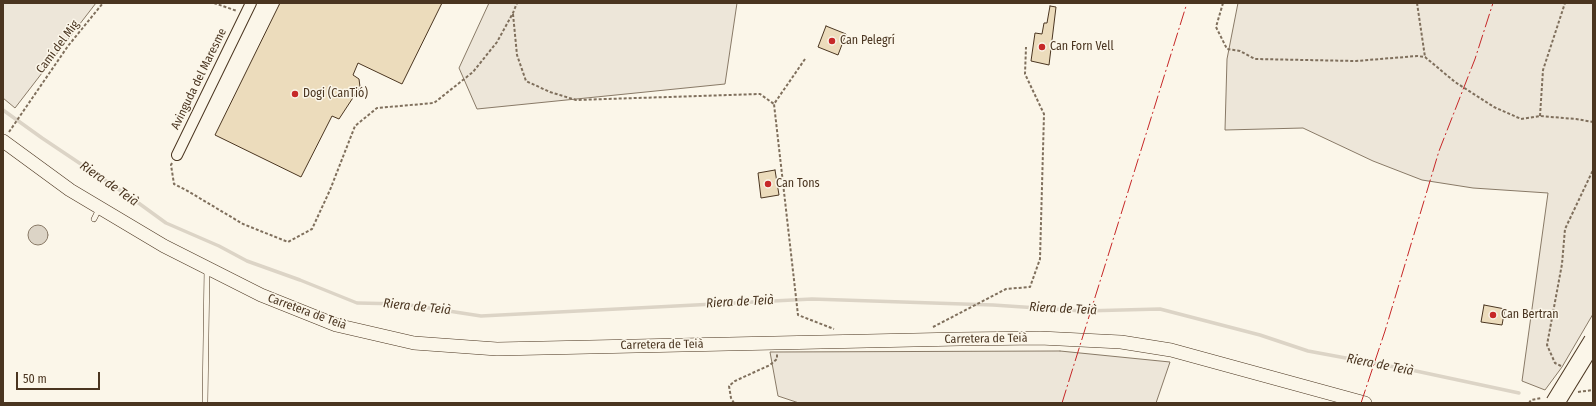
<!DOCTYPE html>
<html>
<head>
<meta charset="utf-8">
<style>
	body { margin:0 }
	#map { position:relative; width:1596px; height:406px; overflow:hidden; background:#fbf6e9; font-family:"Fira Sans Condensed",sans-serif }
	canvas { display:block }
	.frame { position:absolute; inset:0; border:4px solid #4a3520; pointer-events:none }
	.scale { position:absolute; left:16px; top:372px; width:84px; height:18px; box-sizing:border-box; border:2px solid #4a3520; border-top:0; padding-left:5px; font-size:12px; line-height:14px; white-space:nowrap; color:#4a3520; -webkit-text-stroke:3px #fbf6e9; paint-order:stroke }
</style>
</head>
<body>
<div id="map">
<canvas width="1596" height="406"></canvas>
<div class="frame"></div>
<div class="scale">50 m</div>
</div>
<script>
const ctx = document.querySelector('canvas').getContext('2d');
ctx.lineJoin = 'round';
function fill(path, color) {
  ctx.fillStyle = color;
  ctx.fill(path, 'evenodd');
}
function poly(rows) {
  const path = new Path2D();
  for (const r of rows) {
    if (r.length === 3) {
      path.moveTo(r[0] + r[2], r[1]);
      path.arc(r[0], r[1], r[2], 0, 2 * Math.PI);
      continue;
    }
    path.moveTo(r[0], r[1]);
    for (let i = 2; i < r.length; i += 2) path.lineTo(r[i], r[i + 1]);
  }
  return path;
}
function strokePath(path, color, width, dash) {
  ctx.strokeStyle = color;
  ctx.lineWidth = width;
  ctx.lineCap = dash ? 'butt' : 'round';
  ctx.setLineDash(dash || []);
  ctx.stroke(path);
}
function write(font, color, halo, rows, align = 'center') {
  ctx.font = font + ' "Fira Sans Condensed",sans-serif';
  ctx.lineWidth = 3;
  ctx.setLineDash([]);
  ctx.textBaseline = 'middle';
  ctx.strokeStyle = halo;
  ctx.fillStyle = color;
  for (const [text, x, y, turn = 0] of rows) {
    ctx.save();
    ctx.translate(x, y);
    ctx.rotate((+turn || 0) * Math.PI / 180);
    ctx.textAlign = isNaN(turn) ? turn : align;
    if (halo) ctx.strokeText(text, 0, 0);
    ctx.fillText(text, 0, 0);
    ctx.restore();
  }
}
const green = poly([
	[3,3,96,3,15,108,3,98,3,3],
	[489,3,737,3,725,84,477,109,459,68,489,3],
	[1238,3,1593,3,1593,314,1562,367,1545,390,1522,381,1548,193,1473,188,1422,180,1373,161,1303,128,1225,130,1227,59,1238,3],
	[1060,351,1170,362,1156,403,799,403,778,396,770,352,1060,351]
]);
const water = poly([
	[38,235,10]
]);
const stream = poly([
	[3,110,42,138,133,199,166,223,219,246,247,261,300,280,357,303,403,304,481,316,812,299,993,305,1083,311,1160,309,1260,335,1308,351,1416,371,1519,393]
]);
const building = poly([
	[280,3,442,3,402,84,358,63,353,75,359,79,360,87,339,119,332,116,301,177,215,135,280,3],
	[1050,6,1056,7,1049,65,1031,61,1035,33,1042,34,1044,23,1047,23,1050,6],
	[826,26,846,34,838,55,818,47,826,26],
	[775,170,779,195,761,198,758,173,775,170],
	[1484,305,1505,309,1502,325,1481,322,1484,305]
]);
const path = poly([
	[214,3,237,11],
	[1223,3,1216,27,1227,49,1240,51,1255,59,1356,61,1417,56,1425,57,1455,82,1494,107,1521,119,1540,116,1576,119,1593,122],
	[1417,3,1425,57],
	[513,14,517,55,526,81,550,92,576,100,760,94,774,104],
	[805,59,774,104,798,315,834,329],
	[1540,116,1543,70,1565,3],
	[9,132,68,46,103,3],
	[172,163,171,165,174,184,186,190,243,224,288,242,312,229,330,190,355,126,377,108,434,103,473,72,497,42,513,13,517,3],
	[933,327,1006,289,1030,287,1040,259,1044,114,1025,74,1026,47],
	[1561,366,1555,363,1547,345,1562,264,1565,229,1593,170],
	[1578,392,1593,390],
	[734,403,731,398,729,386,735,381,770,365,777,359,777,354],
	[1529,403,1531,400,1542,398]
]);
const service = poly([
	[94,219,99,209],
	[205,403,207,268]
]);
const minor = poly([
	[177,155,251,3]
]);
const tertiary = poly([
	[3,141,70,190,164,246,261,295,336,325,414,343,497,349,960,339,1040,338,1121,342,1171,350,1365,403]
]);
const motorwayBridge = poly([
	[1555,403,1593,341]
]);
const power = poly([
	[1062,403,1187,3],
	[1361,403,1385,331,1439,151,1475,59,1493,3]
]);
const markers = [
	[832,41,4,"#c62828"],
	[1042,47,4,"#c62828"],
	[295,94,4,"#c62828"],
	[768,184,4,"#c62828"],
	[1493,315,4,"#c62828"]
];
const poiNames = [
	["Can Pelegrí",840,41],
	["Can Forn Vell",1050,47],
	["Dogi (CanTió)",303,94],
	["Can Tons",776,184],
	["Can Bertran",1501,315]
];
const streetNames = [
	["Camí del Mig",58,47,-53],
	["Avinguda del Maresme",199,79,-64],
	["Carretera de Teià",307,312,20],
	["Carretera de Teià",986,339,-1],
	["Carretera de Teià",662,345,-1]
];
const waterNames = [
	["Riera de Teià",109,184,35],
	["Riera de Teià",740,302,-3],
	["Riera de Teià",417,307,6],
	["Riera de Teià",1063,309,3],
	["Riera de Teià",1380,365,11]
];
fill(green, '#ede6d9');
strokePath(green, '#887966', 1);
fill(water, '#dcd4c6');
strokePath(water, '#887966', 1);
strokePath(stream, '#dcd4c6', 3.5);
fill(building, '#ecdcbc');
strokePath(building, '#4a3520', 1);
strokePath(service, '#4a3520', 6);
strokePath(minor, '#4a3520', 12);
strokePath(tertiary, '#4a3520', 14);
strokePath(path, '#7f6f5c', 2, [3, 2]);
strokePath(service, '#fbf6e9', 5);
strokePath(minor, '#fbf6e9', 10);
strokePath(tertiary, '#fbf6e9', 13);
strokePath(motorwayBridge, '#4a3520', 20, []);
strokePath(motorwayBridge, '#fbf6e9', 18);
strokePath(power, '#c62828', 1, [14, 3, 2, 3]);
for (const [x, y, r, color] of markers) {
  const dot = new Path2D();
  dot.arc(x, y, r, 0, 2 * Math.PI);
  ctx.fillStyle = color;
  ctx.fill(dot);
  strokePath(dot, '#fbf6e9', 1.5);
}
write('12px', '#4a3520', '#fbf6e9', poiNames, 'left');
write('12px', '#4a3520', '#fbf6e9', streetNames);
write('italic 13px', '#4a3520', '#fbf6e9', waterNames);
</script>
</body>
</html>
